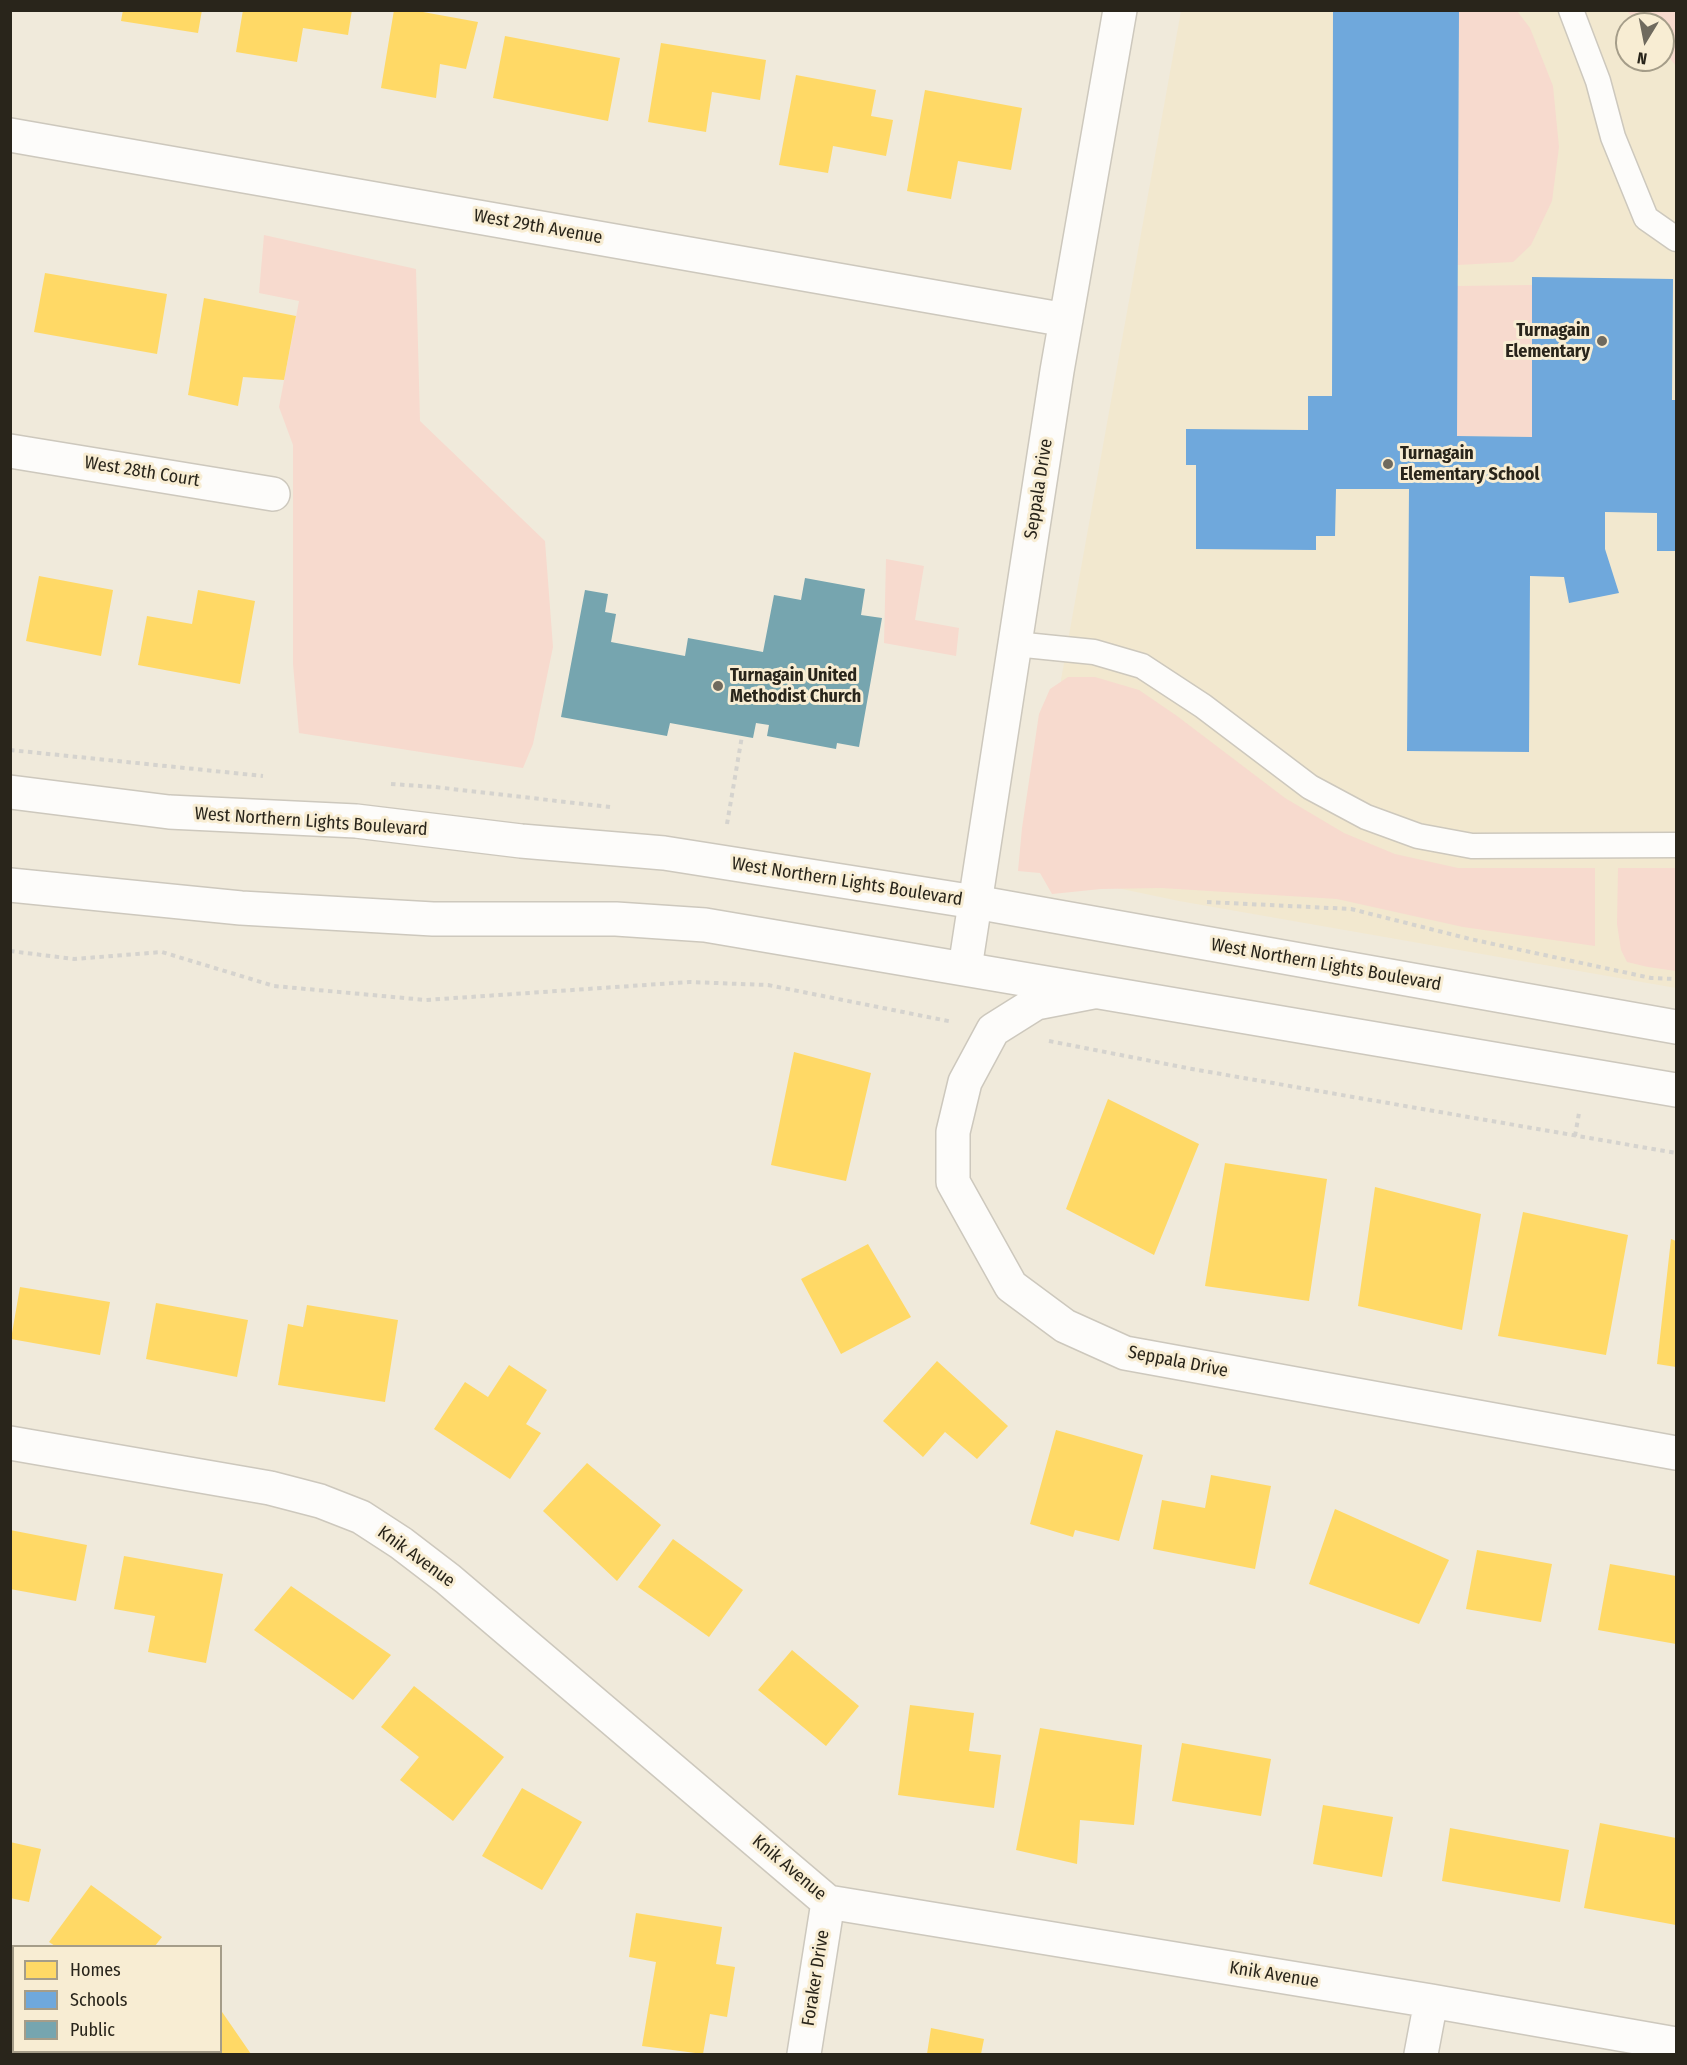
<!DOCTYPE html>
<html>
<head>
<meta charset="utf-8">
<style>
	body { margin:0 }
	#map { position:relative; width:1687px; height:2065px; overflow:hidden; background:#f0eadb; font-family:"Fira Sans Condensed",sans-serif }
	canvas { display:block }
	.frame { position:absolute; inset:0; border:12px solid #29251b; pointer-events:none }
	.legend { position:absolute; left:12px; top:1945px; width:210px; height:108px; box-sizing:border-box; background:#f8edd3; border:2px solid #a59d89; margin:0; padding:8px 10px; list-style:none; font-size:18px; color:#29251b }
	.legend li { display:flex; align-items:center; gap:12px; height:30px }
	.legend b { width:30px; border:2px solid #a59d89 }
	.north { position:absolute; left:1615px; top:12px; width:60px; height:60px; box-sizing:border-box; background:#f8edd3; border:2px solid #a59d89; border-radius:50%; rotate:190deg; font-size:16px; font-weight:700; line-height:24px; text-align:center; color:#29251b }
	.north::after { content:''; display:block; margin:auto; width:21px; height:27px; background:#6f6a5e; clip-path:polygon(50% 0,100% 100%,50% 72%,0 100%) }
</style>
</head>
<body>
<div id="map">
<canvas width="1687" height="2065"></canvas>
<div class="frame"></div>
<ul class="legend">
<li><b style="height:16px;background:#ffd966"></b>Homes</li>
<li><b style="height:16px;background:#6fa8dc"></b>Schools</li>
<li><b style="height:16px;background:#76a5af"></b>Public</li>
</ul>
<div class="north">N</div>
</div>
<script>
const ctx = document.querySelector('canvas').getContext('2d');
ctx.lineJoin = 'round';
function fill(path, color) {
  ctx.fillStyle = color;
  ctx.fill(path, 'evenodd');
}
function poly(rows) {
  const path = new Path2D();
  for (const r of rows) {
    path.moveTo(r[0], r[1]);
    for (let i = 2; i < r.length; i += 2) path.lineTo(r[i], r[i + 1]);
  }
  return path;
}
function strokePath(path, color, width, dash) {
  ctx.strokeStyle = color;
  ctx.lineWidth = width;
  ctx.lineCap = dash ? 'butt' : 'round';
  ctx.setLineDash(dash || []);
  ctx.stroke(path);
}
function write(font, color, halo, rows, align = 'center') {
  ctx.font = font + ' "Fira Sans Condensed",sans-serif';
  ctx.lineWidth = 6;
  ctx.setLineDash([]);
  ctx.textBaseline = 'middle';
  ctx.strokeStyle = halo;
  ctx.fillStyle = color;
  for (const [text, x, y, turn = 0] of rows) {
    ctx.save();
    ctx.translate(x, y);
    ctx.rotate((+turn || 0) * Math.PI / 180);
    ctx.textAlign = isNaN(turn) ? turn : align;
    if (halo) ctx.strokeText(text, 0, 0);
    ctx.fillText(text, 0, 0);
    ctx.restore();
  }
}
const built = poly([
	[1181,11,1676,11,1676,988,1179,901,1027,869],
	[1627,24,1663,24,1663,60,1627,60]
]);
const green = poly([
	[1459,11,1517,11,1530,28,1553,86,1559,147,1552,201,1531,245,1513,262,1458,265],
	[1627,11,1676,11,1676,66,1663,50,1663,24,1639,24],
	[264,235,416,269,420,421,545,541,553,647,533,744,523,768,299,733,293,664,293,445,279,407,299,301,259,293],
	[1532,285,1532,437,1457,436,1457,286],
	[886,559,924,566,915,620,959,628,956,656,884,643],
	[1068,677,1095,677,1139,690,1177,716,1285,798,1344,833,1395,854,1458,868,1595,868,1595,946,1463,927,1337,899,1161,888,1101,889,1052,894,1040,873,1018,871,1022,828,1039,714,1050,689],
	[1618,868,1676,868,1676,971,1648,967,1627,962,1621,950,1617,924]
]);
const homes = poly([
	[123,10,202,10,198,33,121,21],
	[243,10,352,10,348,35,303,28,297,62,236,52],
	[394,10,412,10,478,22,466,69,440,64,436,98,381,88],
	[505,36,620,58,608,121,493,98],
	[661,43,766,60,760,100,712,92,706,132,648,122],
	[796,75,876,90,871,116,893,120,886,156,833,146,828,173,779,165],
	[925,90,1022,108,1011,170,958,161,951,199,907,191],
	[45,273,167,294,157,354,34,332],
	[204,298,296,316,284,380,243,377,238,406,188,395],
	[39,576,113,590,101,656,26,641],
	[198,590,255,601,240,684,138,665,147,616,192,624],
	[794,1052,871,1073,846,1181,771,1165],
	[1108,1099,1199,1144,1154,1255,1066,1209],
	[1225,1163,1327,1179,1309,1301,1205,1286],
	[1375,1187,1481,1214,1462,1330,1358,1306],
	[1523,1212,1628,1235,1606,1355,1498,1336],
	[1671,1239,1676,1241,1676,1367,1657,1364],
	[868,1244,911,1317,841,1354,801,1279],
	[20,1287,110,1302,100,1355,11,1339],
	[156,1303,248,1320,237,1377,146,1359],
	[307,1305,398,1320,385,1402,278,1385,288,1324,303,1327],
	[937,1361,1008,1426,977,1459,945,1432,923,1457,883,1421],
	[509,1365,547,1390,526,1424,541,1433,510,1479,434,1429,465,1382,488,1397],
	[1056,1430,1143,1455,1119,1541,1075,1530,1073,1537,1030,1524],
	[587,1463,661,1525,617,1581,543,1511],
	[1211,1475,1271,1486,1255,1569,1153,1549,1162,1500,1205,1508],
	[1335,1509,1449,1560,1419,1624,1309,1584],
	[10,1530,87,1545,76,1601,10,1589],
	[673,1539,743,1590,709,1637,638,1587],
	[1477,1550,1552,1564,1541,1622,1466,1609],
	[124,1556,223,1574,206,1663,148,1652,155,1616,114,1609],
	[1610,1564,1676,1576,1676,1644,1598,1630],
	[291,1586,391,1655,353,1700,254,1630],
	[792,1650,859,1706,826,1746,758,1690],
	[414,1686,504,1757,453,1821,400,1780,419,1757,381,1727],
	[910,1705,974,1713,969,1751,1001,1755,994,1808,898,1795],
	[1040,1728,1142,1745,1134,1825,1080,1820,1077,1864,1016,1850],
	[1182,1743,1271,1759,1261,1816,1172,1801],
	[522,1788,582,1822,542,1890,482,1856],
	[1323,1805,1393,1817,1382,1877,1313,1864],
	[1600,1823,1676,1838,1676,1925,1584,1908],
	[1450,1828,1569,1850,1560,1902,1442,1881],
	[10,1842,41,1849,29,1902,10,1898],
	[91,1885,162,1937,155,1946,55,1946,49,1942],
	[636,1913,722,1927,716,1964,735,1967,727,2017,710,2014,703,2054,642,2046,656,1962,629,1957],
	[220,2009,251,2054,180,2054,178,2052,220,2052],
	[931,2028,984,2039,981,2054,927,2054]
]);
const schools = poly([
	[1333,10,1459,10,1457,436,1532,437,1532,277,1673,279,1672,400,1676,400,1676,551,1657,551,1657,513,1605,512,1605,549,1619,593,1569,603,1564,577,1530,576,1529,752,1407,751,1409,489,1336,489,1335,536,1316,536,1316,550,1196,549,1196,465,1186,465,1186,429,1308,430,1308,396,1332,396]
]);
const public = poly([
	[805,578,865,589,861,615,882,618,859,747,837,743,836,749,767,736,769,725,756,723,753,738,670,723,667,736,561,717,585,590,608,594,605,612,616,614,611,642,685,656,688,638,763,652,774,595,801,600]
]);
const path = poly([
	[10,750,263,776],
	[391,784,435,787,610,807],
	[727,824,742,736],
	[1207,902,1351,909,1470,939,1651,978,1676,979],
	[10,951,74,959,162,952,274,986,426,1000,689,982,768,985,953,1022],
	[1049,1041,1192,1069,1676,1153],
	[1575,1136,1579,1113]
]);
const service = poly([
	[1571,10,1598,81,1613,137,1646,218,1676,239],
	[1015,644,1094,652,1142,666,1203,706,1310,787,1366,817,1418,836,1472,846,1676,845]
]);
const minor = poly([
	[10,135,1066,320],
	[10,451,273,494],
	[965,968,1057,371,1120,10],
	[1093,992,1036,1003,993,1030,965,1082,953,1132,953,1182,1011,1286,1065,1326,1125,1353,1676,1453],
	[10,1443,270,1488,320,1501,361,1517,401,1543,448,1579,828,1902,1431,2001,1676,2044],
	[28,2052,32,2054],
	[804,2054,828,1902],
	[1421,2054,1431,2001]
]);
const tertiary = poly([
	[10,792,169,812,356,821,521,841,664,853,975,902,1676,1027],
	[10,885,241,908,433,919,616,919,705,925,1676,1090]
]);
const markers = [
	[1602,341,6,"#6f6a5e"],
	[1388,464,6,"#6f6a5e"],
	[718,686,6,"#6f6a5e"]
];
const streetNames = [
	["West 29th Avenue",538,227,10],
	["West 28th Court",142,472,9],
	["Seppala Drive",1039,489,-81],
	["West Northern Lights Boulevard",311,822,4],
	["West Northern Lights Boulevard",847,882,9],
	["West Northern Lights Boulevard",1326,965,10],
	["Seppala Drive",1178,1362,11],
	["Knik Avenue",416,1557,36],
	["Knik Avenue",789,1868,40],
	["Knik Avenue",1274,1975,9],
	["Foraker Drive",816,1978,-81]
];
const poiNames = [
	["Turnagain",1590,331,"right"],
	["Elementary",1590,352,"right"],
	["Turnagain",1400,454],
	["Elementary School",1400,475],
	["Turnagain United",730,676],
	["Methodist Church",730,697]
];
fill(built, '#f2e8cf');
fill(green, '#f7dace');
fill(homes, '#ffd966');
fill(schools, '#6fa8dc');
fill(public, '#76a5af');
strokePath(service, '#cdc8bd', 27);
strokePath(minor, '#cdc8bd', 36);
strokePath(tertiary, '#cdc8bd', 36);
strokePath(path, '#d5d3ce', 4, [4.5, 4.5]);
strokePath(service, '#fdfcfa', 24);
strokePath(minor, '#fdfcfa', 33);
strokePath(tertiary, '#fdfcfa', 33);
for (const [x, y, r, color] of markers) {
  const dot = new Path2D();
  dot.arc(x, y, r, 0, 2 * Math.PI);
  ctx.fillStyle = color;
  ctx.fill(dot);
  strokePath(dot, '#f8edd3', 2);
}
write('18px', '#29251b', '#f8edd3', streetNames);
write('bold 18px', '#29251b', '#f8edd3', poiNames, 'left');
</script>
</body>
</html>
